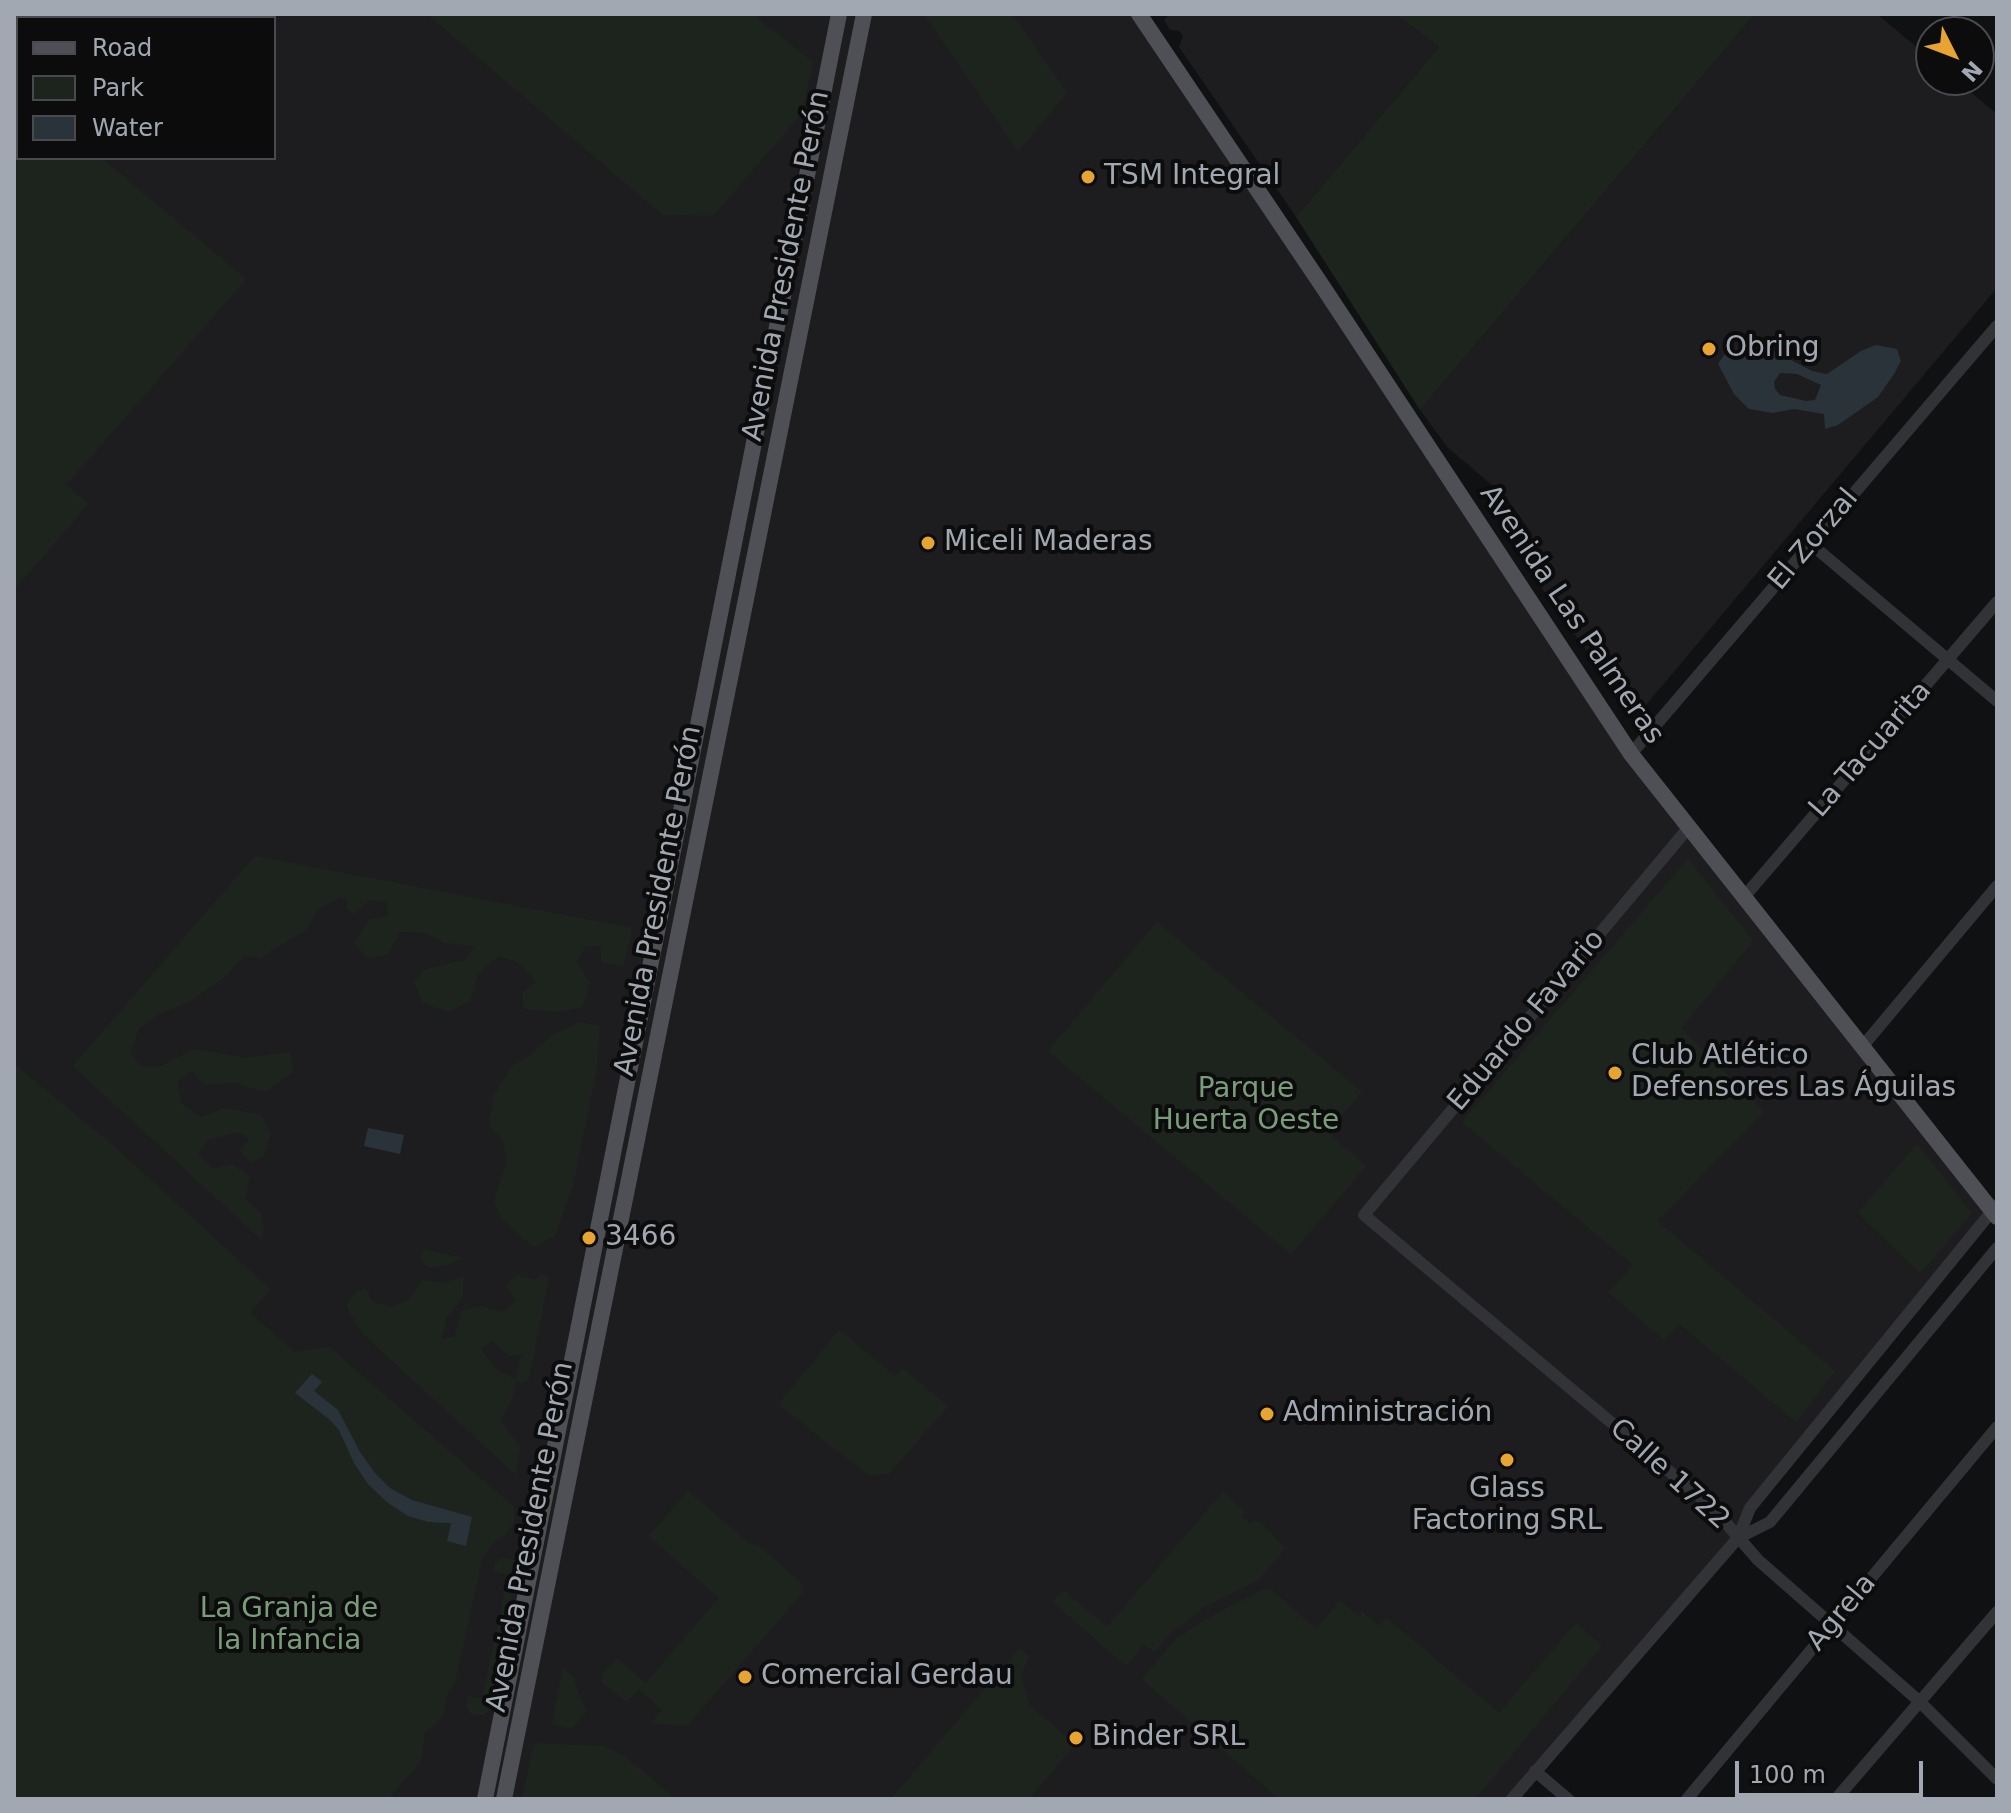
<!DOCTYPE html>
<html>
<head>
<meta charset="utf-8">
<style>
	body { margin:0 }
	#map { position:relative; width:2011px; height:1813px; overflow:hidden; background:#101112; font-family:"DejaVu Sans",sans-serif }
	canvas { display:block }
	.frame { position:absolute; inset:0; border:16px solid #a2a8b2; pointer-events:none }
	.legend { position:absolute; left:16px; top:16px; width:260px; height:144px; box-sizing:border-box; background:#0c0c0d; border:2px solid #484a4f; margin:0; padding:10px 14px; list-style:none; font-size:24px; color:#a2a8b2 }
	.legend li { display:flex; align-items:center; gap:16px; height:40px }
	.legend b { width:40px; border:2px solid #484a4f }
	.north { position:absolute; left:1915px; top:16px; width:80px; height:80px; box-sizing:border-box; background:#0c0c0d; border:2px solid #484a4f; border-radius:50%; rotate:132deg; font-size:22px; font-weight:700; line-height:32px; text-align:center; color:#a2a8b2 }
	.north::after { content:''; display:block; margin:auto; width:28px; height:36px; background:#e7a433; clip-path:polygon(50% 0,100% 100%,50% 72%,0 100%) }
	.scale { position:absolute; left:1735px; top:1761px; width:188px; height:36px; box-sizing:border-box; border:4px solid #a2a8b2; border-top:0; padding-left:10px; font-size:24px; line-height:28px; white-space:nowrap; color:#a2a8b2; -webkit-text-stroke:6px #0c0c0d; paint-order:stroke }
</style>
</head>
<body>
<div id="map">
<canvas width="2011" height="1813"></canvas>
<div class="frame"></div>
<ul class="legend">
<li><b style="height:10px;background:#4e5055"></b>Road</li>
<li><b style="height:22px;background:#1d241e"></b>Park</li>
<li><b style="height:22px;background:#2b333a"></b>Water</li>
</ul>
<div class="north">N</div>
<div class="scale">100 m</div>
</div>
<script>
const ctx = document.querySelector('canvas').getContext('2d');
ctx.lineJoin = 'round';
function fill(path, color) {
  ctx.fillStyle = color;
  ctx.fill(path, 'evenodd');
}
function poly(rows) {
  const path = new Path2D();
  for (const r of rows) {
    path.moveTo(r[0], r[1]);
    for (let i = 2; i < r.length; i += 2) path.lineTo(r[i], r[i + 1]);
  }
  return path;
}
function strokePath(path, color, width, dash) {
  ctx.strokeStyle = color;
  ctx.lineWidth = width;
  ctx.lineCap = dash ? 'butt' : 'round';
  ctx.setLineDash(dash || []);
  ctx.stroke(path);
}
function write(font, color, halo, rows, align = 'center') {
  ctx.font = font + ' "DejaVu Sans",sans-serif';
  ctx.lineWidth = 8;
  ctx.setLineDash([]);
  ctx.textBaseline = 'middle';
  ctx.strokeStyle = halo;
  ctx.fillStyle = color;
  for (const [text, x, y, turn = 0] of rows) {
    ctx.save();
    ctx.translate(x, y);
    ctx.rotate((+turn || 0) * Math.PI / 180);
    ctx.textAlign = isNaN(turn) ? turn : align;
    if (halo) ctx.strokeText(text, 0, 0);
    ctx.fillText(text, 0, 0);
    ctx.restore();
  }
}
const built = poly([
	[14,14,1139,14,1631,754,1992,1211,1750,1508,1738,1538,1512,1799,14,1799],
	[18,18,274,18,274,158,18,158],
	[1169,14,1395,14,1439,47,1296,217,1179,47,1183,36,1179,31,1170,30,1164,20],
	[1755,14,1877,14,1931,59,1931,80,1956,80,1997,114,1997,288,1635,718,1518,555,1532,534,1505,496,1448,448,1420,410]
]);
const green = poly([
	[427,14,752,14,813,62,802,113,713,216,663,215],
	[924,14,1012,14,1067,93,1018,151],
	[1395,14,1755,14,1420,410,1296,217,1439,47],
	[14,88,18,91,18,158,101,158,246,279,66,485,88,504,14,590],
	[255,856,632,928,623,967,601,962,601,946,585,947,577,962,589,982,583,1007,557,1012,524,1009,522,993,536,982,518,962,498,956,478,974,470,1001,448,1012,423,1003,414,982,423,970,465,960,475,946,444,943,425,933,400,932,387,955,368,958,354,943,370,919,388,916,387,902,370,900,354,914,347,909,347,900,341,897,319,909,306,930,260,958,244,956,224,978,189,1002,159,1014,139,1029,130,1053,141,1067,159,1067,193,1049,247,1058,290,1052,293,1072,265,1092,236,1083,203,1085,192,1070,177,1082,181,1103,201,1117,225,1108,261,1115,271,1134,263,1157,250,1162,240,1150,250,1139,238,1132,208,1140,198,1154,213,1169,232,1164,250,1177,245,1199,262,1215,263,1241,73,1066],
	[1688,859,1753,941,1681,1028,1764,1112,1657,1221,1835,1371,1796,1422,1680,1324,1664,1340,1609,1293,1633,1265,1462,1122],
	[1157,922,1362,1092,1327,1132,1366,1166,1291,1254,1048,1051],
	[580,1022,600,1026,597,1068,573,1185,555,1236,533,1247,502,1219,494,1201,507,1160,502,1139,489,1125,494,1095,513,1065,531,1055,552,1035],
	[14,1064,115,1147,270,1289,250,1313,295,1352,329,1347,514,1507,514,1522,506,1534,490,1546,482,1559,455,1684,448,1692,443,1716,425,1733,421,1761,388,1799,14,1799],
	[1917,1144,1972,1213,1920,1273,1858,1213],
	[423,1249,463,1258,447,1265,428,1268,421,1259],
	[542,1274,549,1277,529,1379,522,1384,516,1381,512,1399,500,1421,520,1447,516,1475,363,1334,346,1306,357,1291,365,1288,373,1302,390,1307,410,1299,423,1280,444,1283,464,1276,463,1296,446,1318,442,1339,455,1336,461,1311,480,1306,502,1312,517,1300,506,1286,517,1275,536,1280],
	[493,1341,509,1356,521,1355,516,1380,493,1367,481,1348],
	[839,1330,895,1376,902,1368,948,1406,889,1474,868,1475,782,1407,780,1402],
	[688,1491,749,1543,758,1545,801,1583,803,1592,687,1726,651,1723,662,1710,639,1689,627,1702,601,1682,603,1673,617,1659,646,1683,719,1598,649,1536],
	[1223,1492,1244,1511,1241,1516,1250,1524,1254,1520,1263,1524,1285,1549,1258,1580,1204,1607,1171,1633,1154,1652,1144,1644,1126,1666,1053,1602,1063,1590,1107,1627],
	[502,1558,519,1561,490,1710,483,1715,472,1715,467,1708,467,1696,482,1699,508,1575,493,1571,495,1563],
	[1264,1589,1272,1590,1316,1629,1340,1601,1360,1617,1361,1611,1379,1626,1387,1618,1499,1713,1576,1623,1602,1646,1475,1799,1279,1799,1142,1679,1178,1637,1215,1614],
	[1019,1649,1029,1656,1021,1676,1030,1706,1075,1744,1029,1799,891,1799],
	[563,1668,573,1677,586,1712,575,1725,569,1729,552,1724],
	[534,1743,603,1746,623,1755,676,1799,522,1799]
]);
const water = poly([
	[1876,345,1897,349,1901,361,1894,374,1878,397,1838,425,1825,429,1824,414,1794,409,1773,413,1749,409,1734,394,1718,364,1727,351,1743,347,1770,349,1812,371,1827,374,1861,351],
	[1780,373,1797,374,1821,385,1815,400,1806,401,1780,395,1775,389,1774,382],
	[368,1128,404,1135,400,1154,364,1146],
	[312,1374,322,1382,314,1391,338,1410,360,1452,375,1473,390,1488,412,1500,472,1517,466,1546,447,1541,451,1523,428,1522,408,1516,388,1503,368,1484,354,1463,339,1430,329,1419,295,1393]
]);
const minor = poly([
	[1811,544,1997,701],
	[1631,754,1997,326],
	[1689,827,1364,1215,1713,1508,1758,1560,1919,1701,1997,1779],
	[1744,897,1997,602],
	[1862,1047,1997,886],
	[1738,1538,1770,1522,1997,1248],
	[1535,1771,1568,1799],
	[1512,1799,1738,1538,1750,1508,1997,1205],
	[1687,1799,1997,1427],
	[1836,1799,1997,1612]
]);
const major = poly([
	[1139,14,1323,287,1631,754,1997,1217],
	[485,1799,839,14],
	[504,1799,864,14]
]);
const markers = [
	[1088,177,8,"#e7a433"],
	[1709,349,8,"#e7a433"],
	[928,543,8,"#e7a433"],
	[1615,1073,8,"#e7a433"],
	[589,1238,8,"#e7a433"],
	[1267,1414,8,"#e7a433"],
	[1507,1460,8,"#e7a433"],
	[745,1677,8,"#e7a433"],
	[1076,1738,8,"#e7a433"]
];
const poiNames = [
	["TSM Integral",1104,177],
	["Obring",1725,349],
	["Miceli Maderas",944,543],
	["Club Atlético",1631,1057],
	["Defensores Las Águilas",1631,1089],
	["3466",605,1238],
	["Administración",1283,1414],
	["Glass",1507,1490,"center"],
	["Factoring SRL",1507,1522,"center"],
	["Comercial Gerdau",761,1677],
	["Binder SRL",1092,1738]
];
const streetNames = [
	["Avenida Presidente Perón",787,266,-79],
	["El Zorzal",1814,540,-50],
	["Avenida Las Palmeras",1571,615,56],
	["La Tacuarita",1871,750,-49],
	["Avenida Presidente Perón",659,901,-79],
	["Eduardo Favario",1527,1021,-50],
	["Calle 1722",1669,1475,42],
	["Avenida Presidente Perón",531,1537,-79],
	["Agrela",1842,1613,-50]
];
const parkNames = [
	["Parque",1246,1090],
	["Huerta Oeste",1246,1122],
	["La Granja de",289,1610],
	["la Infancia",289,1642]
];
fill(built, '#1d1d1f');
fill(green, '#1d241e');
fill(water, '#2b333a');
strokePath(minor, '#323337', 12);
strokePath(major, '#4e5055', 16);
for (const [x, y, r, color] of markers) {
  const dot = new Path2D();
  dot.arc(x, y, r, 0, 2 * Math.PI);
  ctx.fillStyle = color;
  ctx.fill(dot);
  strokePath(dot, '#0c0c0d', 3);
}
write('28px', '#a2a8b2', '#0c0c0d', poiNames, 'left');
write('28px', '#a2a8b2', '#0c0c0d', streetNames);
write('28px', '#7a9c7b', '#0c0c0d', parkNames);
</script>
</body>
</html>
